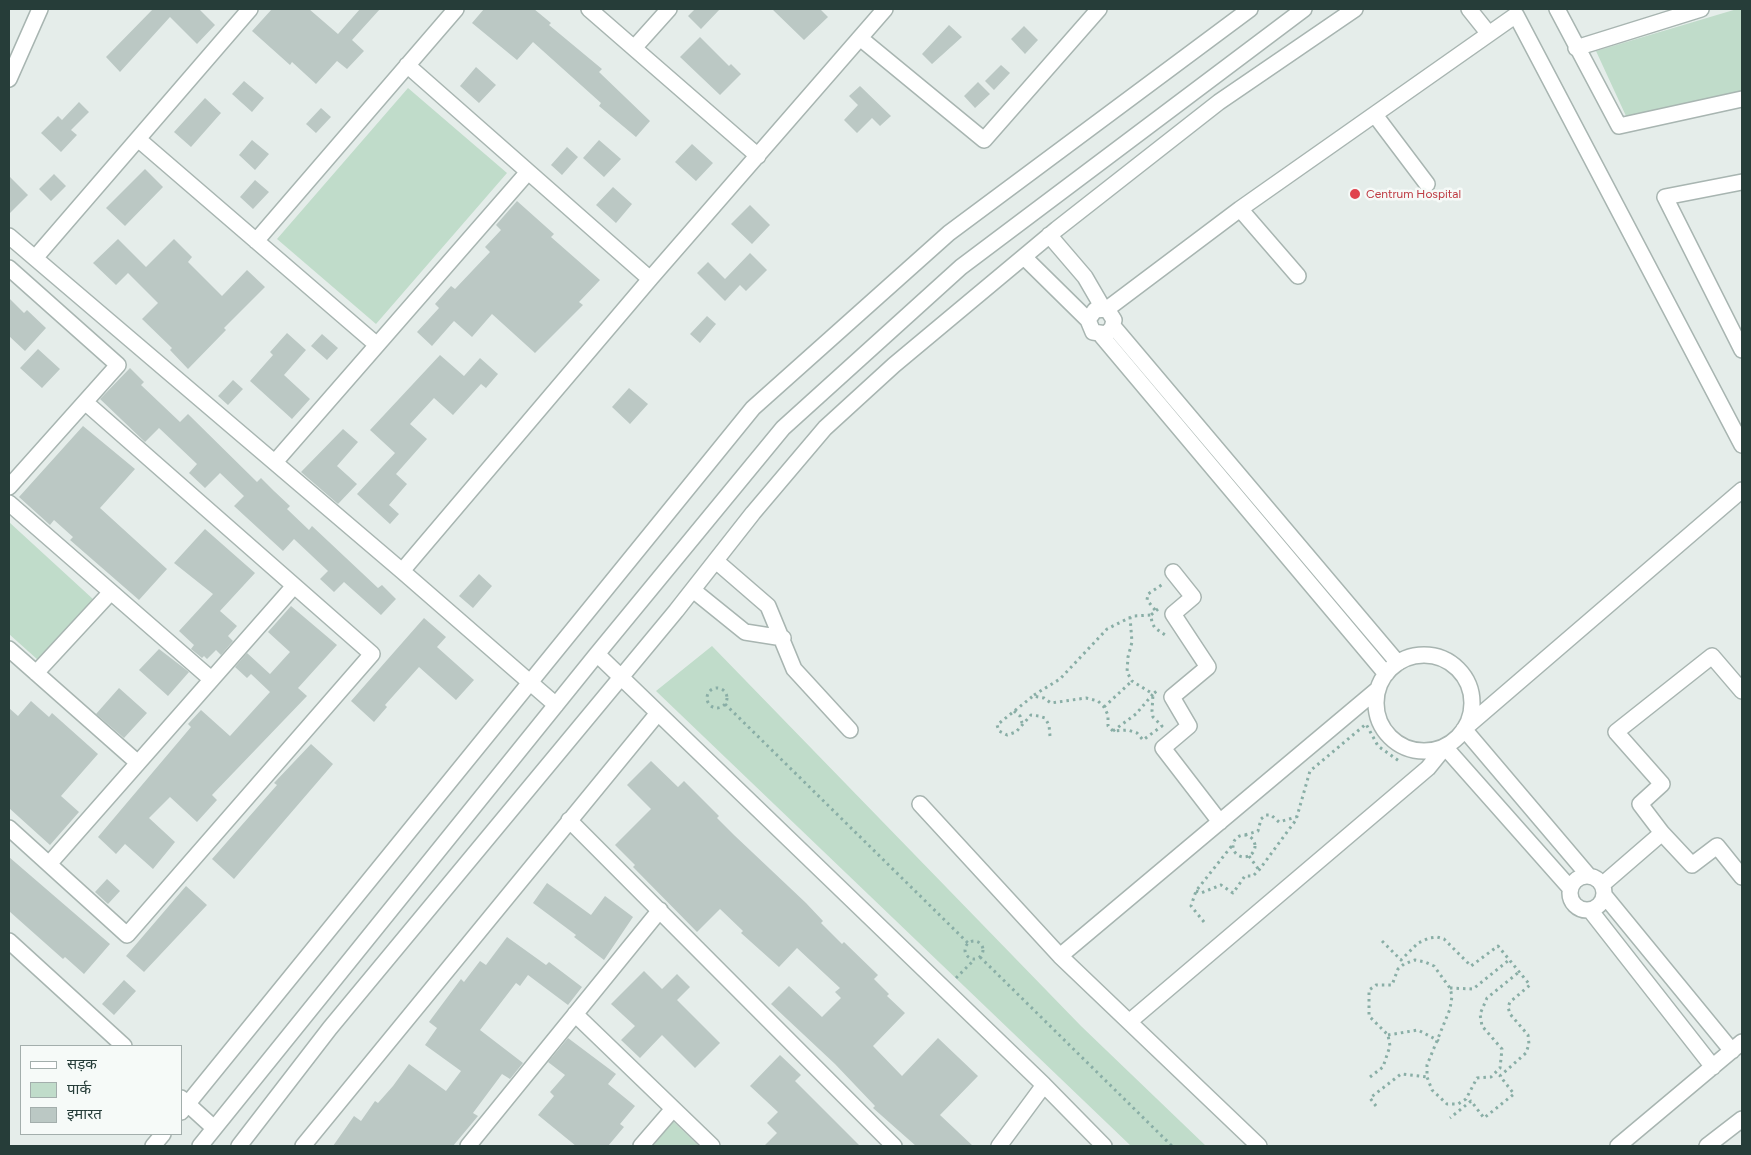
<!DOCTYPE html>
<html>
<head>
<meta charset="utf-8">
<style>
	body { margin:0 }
	#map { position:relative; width:1751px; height:1155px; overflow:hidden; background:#e5edea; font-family:Figtree,"Noto Sans Devanagari",sans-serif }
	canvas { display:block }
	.frame { position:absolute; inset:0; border:10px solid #263d39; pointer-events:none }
	.legend { position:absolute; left:20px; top:1045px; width:162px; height:90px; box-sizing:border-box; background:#f6faf8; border:1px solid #a3aeac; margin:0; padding:6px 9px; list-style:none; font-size:15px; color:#263d39 }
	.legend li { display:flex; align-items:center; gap:10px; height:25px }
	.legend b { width:25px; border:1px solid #a3aeac }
</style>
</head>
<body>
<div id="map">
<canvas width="1751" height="1155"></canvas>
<div class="frame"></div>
<ul class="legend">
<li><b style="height:6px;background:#fff"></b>सड़क</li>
<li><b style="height:14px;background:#c0dcca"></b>पार्क</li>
<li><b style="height:14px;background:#bbc8c4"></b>इमारत</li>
</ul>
</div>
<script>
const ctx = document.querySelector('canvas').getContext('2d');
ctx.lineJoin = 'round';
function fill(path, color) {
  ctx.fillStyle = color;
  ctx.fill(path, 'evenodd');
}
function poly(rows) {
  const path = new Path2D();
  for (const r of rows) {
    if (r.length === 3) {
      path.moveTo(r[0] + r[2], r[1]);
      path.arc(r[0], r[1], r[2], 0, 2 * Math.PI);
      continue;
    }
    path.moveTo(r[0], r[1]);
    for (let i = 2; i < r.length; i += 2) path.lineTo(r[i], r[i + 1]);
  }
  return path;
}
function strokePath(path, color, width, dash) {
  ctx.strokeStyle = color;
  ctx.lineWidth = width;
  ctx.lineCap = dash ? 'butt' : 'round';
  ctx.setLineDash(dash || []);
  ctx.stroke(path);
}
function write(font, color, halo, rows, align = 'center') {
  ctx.font = font + ' Figtree,sans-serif';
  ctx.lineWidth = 5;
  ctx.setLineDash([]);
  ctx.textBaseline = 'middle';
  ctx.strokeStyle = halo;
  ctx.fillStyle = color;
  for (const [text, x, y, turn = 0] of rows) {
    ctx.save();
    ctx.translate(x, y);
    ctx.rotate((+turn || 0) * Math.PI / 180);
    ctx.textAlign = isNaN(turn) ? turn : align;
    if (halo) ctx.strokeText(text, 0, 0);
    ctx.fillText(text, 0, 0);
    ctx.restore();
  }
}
const green = poly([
	[1737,9,1742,9,1742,91,1626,116,1596,51],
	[408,88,507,173,376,324,277,239],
	[9,522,94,600,38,660,9,634],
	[712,646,1081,1026,1206,1146,1131,1146,656,691],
	[673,1121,699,1146,653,1146]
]);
const building = poly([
	[153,9,199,9,215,25,197,44,170,17,120,72,106,57],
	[272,9,309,9,338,34,360,9,380,9,352,40,364,51,347,69,337,61,316,84,292,62,290,65,252,31],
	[484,9,534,9,551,23,549,25,602,69,599,72,650,121,636,137,599,106,601,103,533,42,517,60,472,23],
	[695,9,720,9,701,29,688,16],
	[772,9,820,9,828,17,804,40],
	[949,25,962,37,932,64,922,54],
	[1024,26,1038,40,1025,54,1011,39],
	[700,37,729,66,731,64,741,74,720,95,680,57],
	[1001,65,1010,73,994,90,985,81],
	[476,67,496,85,479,103,460,86],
	[244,81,264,98,252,112,232,94],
	[978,82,990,94,975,108,964,96],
	[860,86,891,116,880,126,872,118,857,133,844,120,858,105,849,96],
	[205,98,221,113,191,147,174,132],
	[79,102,89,112,71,130,77,135,61,152,41,133,58,116,62,120],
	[321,108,331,117,316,133,306,124],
	[252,140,269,154,255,170,239,155],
	[599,140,621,159,604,177,583,158],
	[692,144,713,163,696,181,675,162],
	[567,147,578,157,562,175,551,165],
	[145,169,163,187,125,226,106,208],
	[54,174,66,186,51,201,39,189],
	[9,176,28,195,9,214],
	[255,180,269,192,253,209,240,197],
	[613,187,632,204,616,223,596,205],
	[517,201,554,234,551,237,600,280,579,302,583,305,535,353,492,314,472,337,454,321,432,346,417,332,439,308,435,304,451,286,455,289,490,252,485,247,501,230,496,225],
	[750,205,770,225,752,244,731,224],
	[118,239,146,267,174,239,192,257,188,262,222,296,247,270,265,287,224,328,226,330,188,369,170,350,172,348,142,319,158,303,128,273,116,285,93,263],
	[750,253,767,270,746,291,740,285,725,301,697,273,708,262,725,279],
	[9,298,24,313,27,310,46,328,25,351,9,336],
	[707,316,716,324,700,343,690,334],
	[287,333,306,350,284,375,310,399,292,419,250,381,273,355,270,352],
	[322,334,338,348,327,360,311,346],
	[38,349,60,369,42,388,20,368],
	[440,355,464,376,480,358,498,374,486,388,481,384,453,415,434,398,410,424,427,439,396,474,407,484,389,505,399,514,390,524,357,494,395,453,370,430],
	[130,368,144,382,141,385,180,422,188,414,257,482,261,478,274,491,290,506,287,509,309,530,312,526,378,588,382,585,396,599,381,615,344,582,334,592,320,579,328,571,294,539,283,551,234,506,244,496,220,473,205,488,189,473,197,464,159,428,145,442,100,399],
	[233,380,243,389,228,405,218,396],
	[629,388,648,404,630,424,612,407],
	[83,426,135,469,100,508,167,569,139,600,70,540,73,537,54,520,50,525,19,497],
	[343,429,358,442,337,466,357,484,338,504,301,472],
	[205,529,255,573,220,611,237,626,228,636,233,641,221,655,216,650,207,659,204,656,202,658,191,649,194,645,179,631,213,594,174,563],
	[479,574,492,586,473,608,459,596],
	[291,606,337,645,298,688,307,696,212,795,217,800,197,822,170,797,149,818,175,842,153,869,125,844,116,854,98,837,191,727,188,724,201,710,230,736,270,692,251,674,247,678,235,667,247,653,270,674,290,652,268,632],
	[424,618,446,637,437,647,474,680,456,700,419,667,385,705,387,707,374,722,351,701],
	[159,649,189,672,168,696,139,670],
	[119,688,147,713,124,738,96,714],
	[31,701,49,717,52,713,98,754,61,796,79,812,50,845,9,808,9,708,18,716],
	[311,744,333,764,234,879,212,859,277,785,274,783],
	[651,761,678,787,684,781,719,816,717,818,734,835,806,903,823,921,821,923,842,944,844,942,878,975,874,979,889,994,887,996,905,1013,873,1046,902,1076,938,1038,978,1076,940,1115,973,1146,916,1146,873,1108,875,1106,835,1064,771,1004,789,986,822,1017,841,998,835,992,840,988,797,948,779,967,741,933,743,931,720,909,697,932,633,867,635,865,615,845,651,809,627,785],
	[9,857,110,944,84,974,65,957,63,959,9,911],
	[107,879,120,891,108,904,95,892],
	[547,883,591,915,605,896,633,917,604,960,574,937,576,935,533,903],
	[186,886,207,905,144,972,126,956],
	[507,937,546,965,549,962,582,987,568,1005,528,975,520,986,516,983,480,1030,523,1063,510,1079,502,1074,473,1113,478,1116,453,1146,333,1146,354,1116,361,1121,375,1101,378,1103,393,1086,409,1064,446,1091,461,1071,425,1045,437,1028,429,1022,461,979,464,982,480,961,486,965],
	[644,971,662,989,677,974,690,987,677,1000,720,1043,695,1068,662,1035,640,1058,621,1040,635,1026,611,1004],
	[124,980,136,991,114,1015,102,1004],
	[568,1038,616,1074,608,1084,635,1106,620,1124,624,1127,608,1146,576,1146,538,1115,554,1096,550,1092,565,1075,548,1062],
	[780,1055,801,1075,795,1081,860,1146,764,1146,777,1133,767,1123,778,1112,750,1086]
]);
const path = poly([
	[1158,609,1151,615,1152,623,1155,628,1168,637],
	[1155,610,1147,600,1148,594,1163,584],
	[717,698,10],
	[1034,695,1060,679,1107,629,1133,616,1151,615],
	[725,704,968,943],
	[1104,707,1132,681],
	[1014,711,1020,716,1022,723],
	[1113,731,1136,714,1153,694,1132,681,1127,672,1128,657,1132,642,1130,617],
	[1050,736,1049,725,1045,718,1039,716,1031,715,1016,732,1007,735,999,731,997,725,1033,696,1044,698,1051,703,1086,698,1098,701,1104,707,1108,715,1108,726,1113,731,1128,730,1137,733,1143,740,1162,726,1153,717,1152,711,1153,694,1158,690],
	[1245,835,1258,831,1261,819,1266,815,1271,815,1279,822,1296,817],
	[1244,846,11],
	[1249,856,1259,870],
	[1196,891,1201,893,1221,885,1233,893,1245,876,1253,876,1259,870,1296,820,1310,771,1366,724,1378,746,1399,761],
	[1204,922,1191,906,1196,891,1234,843],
	[974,950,9],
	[1382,941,1401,960,1418,943,1429,938,1437,937,1444,939,1471,966,1498,946,1530,985,1510,1002,1508,1007,1510,1014,1528,1035,1529,1044,1526,1053,1500,1076,1514,1094,1484,1118,1471,1101,1450,1118],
	[980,957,1172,1146],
	[956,978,974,960],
	[1450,988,1473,989,1509,960],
	[1388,1035,1418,1030,1439,1041],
	[1370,1077,1383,1067,1390,1046,1388,1035,1369,1016,1369,990,1376,985,1392,985,1398,969,1404,964,1415,960,1425,962,1434,966,1450,988,1452,996,1450,1009,1427,1065,1427,1077,1432,1090,1447,1104,1458,1104,1466,1099,1477,1078,1491,1077,1500,1068,1502,1049,1482,1026,1480,1014,1487,998,1519,972],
	[1376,1106,1370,1098,1401,1074,1427,1077]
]);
const minor = poly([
	[589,9,758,156],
	[1469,9,1489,34],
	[1557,9,1619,126,1742,99],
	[860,38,984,140,1099,9],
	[634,48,669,9],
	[1576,48,1701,9],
	[407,65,650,279],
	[9,79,40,9],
	[1375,115,1427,184],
	[138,139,377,345],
	[1742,182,1665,197,1742,350],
	[1240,209,1298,276],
	[1049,235,1085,277,1103,308],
	[9,236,402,571,556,705],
	[256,241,456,9],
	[1024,257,1088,320],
	[35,258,250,9],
	[9,268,118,365,9,487],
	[1107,309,1114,320,1112,328,1106,334,1093,332,1088,320,1095,310,1107,309,1240,209,1516,15,1742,445],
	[1113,326,1398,663],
	[1100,334,1386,674],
	[275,462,528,172],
	[9,503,211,679],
	[716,561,768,606,794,669,850,730],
	[402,571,650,279,885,9],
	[1173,572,1193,597,1173,614,1208,667,1172,697,1189,726,1163,748,1220,822],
	[693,590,745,632,783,638],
	[9,649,138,763],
	[597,654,1044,1085,1104,1146],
	[1424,703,48],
	[36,673,111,592],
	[1742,691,1712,656,1616,732,1662,784,1640,804,1662,833,1692,865,1717,846,1742,877],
	[920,804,1060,956,1259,1146],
	[569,820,894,1146],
	[9,828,127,935,372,654,85,402],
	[49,864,294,586],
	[1588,875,1464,729,1742,490],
	[1587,893,17],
	[1603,884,1662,833],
	[1604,895,1732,1051],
	[1590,910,1713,1067],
	[9,941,124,1046],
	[1060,956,1378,689],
	[575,1014,712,1146],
	[1129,1022,1428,768,1445,747,1570,888],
	[181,1098,214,1128],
	[181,1112,753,408,949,233,1250,9],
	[153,1146,163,1134],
	[200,1146,597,654,783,428,961,267,1304,9],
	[239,1146,330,1028,676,611,753,513,825,428,894,365,1057,229,1219,102,1355,9],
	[303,1146,658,713],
	[468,1146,660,910],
	[641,1146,673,1109],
	[999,1146,1044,1085],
	[1618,1146,1742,1042],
	[1707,1146,1742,1119]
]);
const markers = [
	[1355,194,6,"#e0444e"]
];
const healthNames = [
	["Centrum Hospital",1366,194]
];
fill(green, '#c0dcca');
fill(building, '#bbc8c4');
strokePath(minor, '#a8b5b1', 18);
strokePath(path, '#89aea6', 3, [2.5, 4]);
strokePath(minor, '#fff', 15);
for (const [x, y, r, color] of markers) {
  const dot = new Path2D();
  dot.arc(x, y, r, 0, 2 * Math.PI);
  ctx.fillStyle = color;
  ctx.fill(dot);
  strokePath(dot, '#f6faf8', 2);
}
write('12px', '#be3a42', '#f6faf8', healthNames, 'left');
</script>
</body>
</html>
